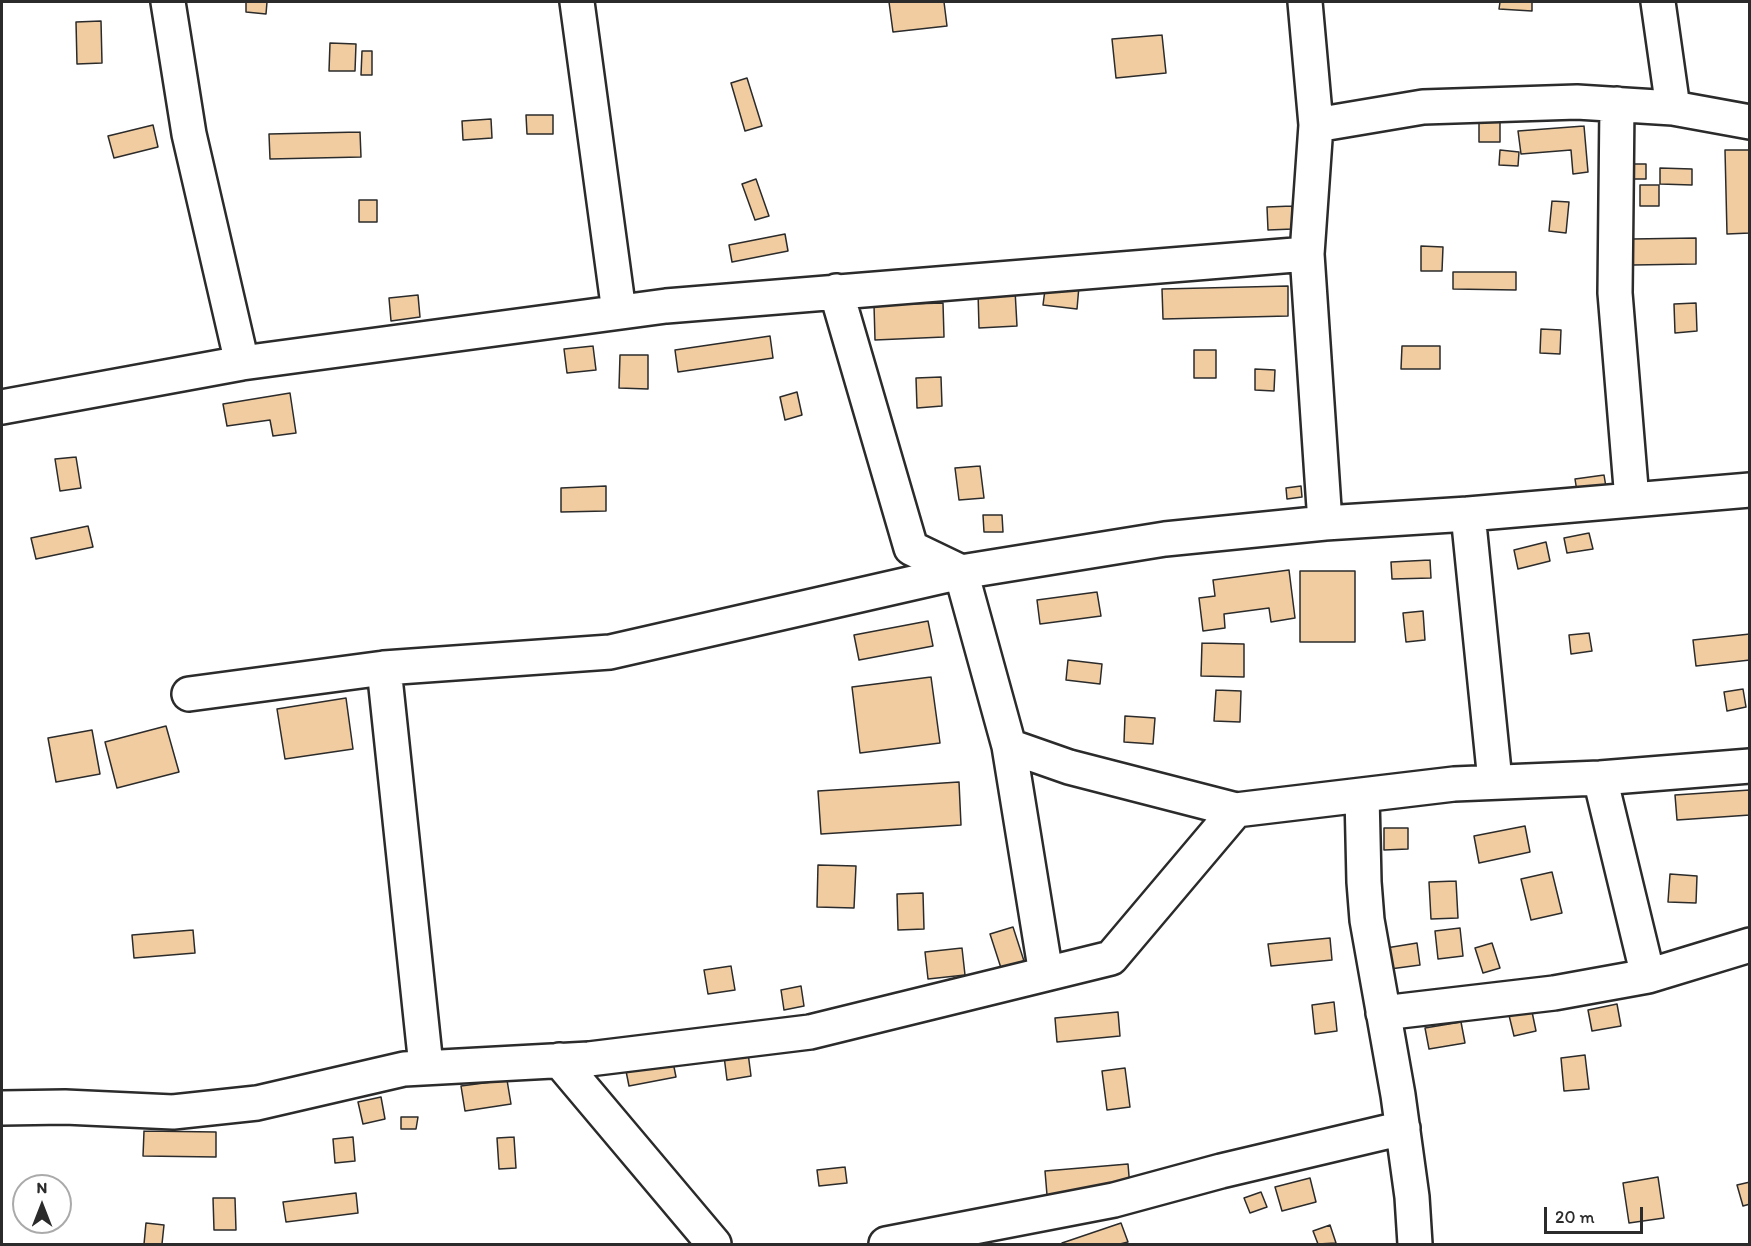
<!DOCTYPE html>
<html>
<head>
<meta charset="utf-8">
<style>
	body { margin:0 }
	#map { position:relative; width:1751px; height:1246px; overflow:hidden; background:#fff; font-family:Itim,sans-serif }
	canvas { display:block }
	.frame { position:absolute; inset:0; border:3px solid #2b2b2b; pointer-events:none }
	.north { position:absolute; left:12px; top:1174px; width:60px; height:60px; box-sizing:border-box; background:#fff; border:2px solid #aaa; border-radius:50%; rotate:0deg; font-size:16px; font-weight:700; line-height:24px; text-align:center; color:#2b2b2b }
	.north::after { content:''; display:block; margin:auto; width:21px; height:27px; background:#2b2b2b; clip-path:polygon(50% 0,100% 100%,50% 72%,0 100%) }
	.scale { position:absolute; left:1544px; top:1207px; width:99px; height:27px; box-sizing:border-box; border:3px solid #2b2b2b; border-top:0; padding-left:8px; font-size:18px; line-height:21px; white-space:nowrap; color:#2b2b2b; -webkit-text-stroke:4px #fff; paint-order:stroke }
</style>
</head>
<body>
<div id="map">
<canvas width="1751" height="1246"></canvas>
<div class="frame"></div>
<div class="north">N</div>
<div class="scale">20 m</div>
</div>
<script>
const ctx = document.querySelector('canvas').getContext('2d');
ctx.lineJoin = 'round';
function fill(path, color) {
  ctx.fillStyle = color;
  ctx.fill(path, 'evenodd');
}
function poly(rows) {
  const path = new Path2D();
  for (const r of rows) {
    path.moveTo(r[0], r[1]);
    for (let i = 2; i < r.length; i += 2) path.lineTo(r[i], r[i + 1]);
  }
  return path;
}
function strokePath(path, color, width, dash) {
  ctx.strokeStyle = color;
  ctx.lineWidth = width;
  ctx.lineCap = dash ? 'butt' : 'round';
  ctx.setLineDash(dash || []);
  ctx.stroke(path);
}
const building = poly([
	[246,2,267,2,266,14,246,12,246,2],
	[889,2,944,2,947,26,893,32,889,2],
	[1500,2,1532,2,1532,11,1499,9,1500,2],
	[101,21,102,63,77,64,76,22,101,21],
	[1162,35,1166,73,1116,78,1112,39,1162,35],
	[330,43,356,44,355,71,329,71,330,43],
	[362,51,372,51,372,75,361,75,362,51],
	[747,78,762,126,745,131,731,83,747,78],
	[526,115,553,115,553,134,527,134,526,115],
	[491,119,492,138,463,140,462,121,491,119],
	[1500,121,1500,142,1479,142,1479,122,1500,121],
	[153,125,158,147,114,158,108,136,153,125],
	[1584,126,1588,172,1573,174,1571,150,1521,154,1518,131,1584,126],
	[360,132,361,157,270,159,269,134,360,132],
	[1500,150,1519,152,1518,166,1499,165,1500,150],
	[1725,150,1750,150,1750,233,1727,234,1725,150],
	[1627,164,1646,164,1646,179,1627,179,1627,164],
	[1660,168,1692,169,1692,185,1660,184,1660,168],
	[756,179,769,216,755,220,742,184,756,179],
	[1640,185,1659,185,1659,206,1640,206,1640,185],
	[359,200,377,200,377,222,359,222,359,200],
	[1552,201,1569,202,1566,233,1549,231,1552,201],
	[1292,206,1293,229,1268,230,1267,207,1292,206],
	[785,234,788,251,732,262,729,245,785,234],
	[1696,238,1696,264,1633,265,1632,239,1696,238],
	[1421,246,1443,247,1442,271,1421,271,1421,246],
	[1453,272,1516,272,1516,290,1453,289,1453,272],
	[1046,282,1079,286,1077,309,1043,305,1046,282],
	[1288,286,1288,316,1163,319,1162,289,1288,286],
	[1015,290,1017,326,979,328,978,292,1015,290],
	[418,295,420,317,391,321,389,298,418,295],
	[943,303,944,337,875,340,874,305,943,303],
	[1696,303,1697,331,1675,333,1674,304,1696,303],
	[1541,329,1561,330,1560,354,1540,353,1541,329],
	[770,336,773,358,678,372,675,350,770,336],
	[593,346,596,370,567,373,564,349,593,346],
	[1402,346,1440,346,1440,369,1401,369,1402,346],
	[1194,350,1216,350,1216,378,1194,378,1194,350],
	[620,355,648,355,648,389,619,388,620,355],
	[1255,369,1275,370,1274,391,1255,390,1255,369],
	[941,377,942,406,917,408,916,378,941,377],
	[797,392,802,415,785,420,780,397,797,392],
	[290,393,296,433,273,436,270,420,227,426,223,404,290,393],
	[76,457,81,488,60,491,55,459,76,457],
	[980,466,984,498,959,500,955,468,980,466],
	[1604,475,1607,493,1578,498,1575,479,1604,475],
	[606,486,606,511,561,512,561,488,606,486],
	[1301,486,1302,497,1287,499,1286,488,1301,486],
	[983,515,1002,515,1003,532,984,532,983,515],
	[88,526,93,547,36,559,31,538,88,526],
	[1589,533,1593,549,1567,553,1564,538,1589,533],
	[1546,542,1550,561,1518,569,1514,550,1546,542],
	[1430,560,1431,578,1392,579,1391,562,1430,560],
	[1289,570,1295,618,1271,622,1269,608,1224,614,1225,628,1203,631,1199,598,1215,596,1213,580,1289,570],
	[1300,571,1355,571,1355,642,1300,642,1300,571],
	[1097,592,1101,616,1040,624,1037,600,1097,592],
	[1423,611,1425,640,1406,642,1403,613,1423,611],
	[928,621,933,646,859,660,854,635,928,621],
	[1589,633,1592,651,1571,654,1569,635,1589,633],
	[1750,634,1750,660,1696,666,1693,640,1750,634],
	[1202,643,1244,644,1244,677,1201,676,1202,643],
	[1068,660,1102,664,1100,684,1066,680,1068,660],
	[931,677,940,743,860,753,852,687,931,677],
	[1743,689,1746,707,1727,711,1724,692,1743,689],
	[1216,690,1241,691,1240,722,1214,721,1216,690],
	[346,698,353,749,285,759,277,709,346,698],
	[1125,716,1155,718,1153,744,1124,742,1125,716],
	[166,726,179,772,117,788,105,742,166,726],
	[92,730,100,774,56,782,48,738,92,730],
	[959,782,961,825,821,834,818,791,959,782],
	[1750,790,1750,815,1677,820,1675,795,1750,790],
	[1525,826,1530,852,1479,863,1474,836,1525,826],
	[1384,828,1408,828,1408,849,1384,850,1384,828],
	[818,865,856,866,854,908,817,907,818,865],
	[1552,872,1562,913,1531,920,1521,879,1552,872],
	[1670,874,1697,876,1696,903,1668,902,1670,874],
	[1456,881,1458,918,1431,919,1429,882,1456,881],
	[923,893,924,929,898,930,897,894,923,893],
	[1013,927,1024,961,1001,968,990,934,1013,927],
	[1460,928,1463,956,1438,959,1435,931,1460,928],
	[193,930,195,953,134,958,132,935,193,930],
	[1330,938,1332,960,1271,966,1268,944,1330,938],
	[1417,943,1420,965,1390,969,1386,948,1417,943],
	[1492,943,1500,968,1483,973,1475,948,1492,943],
	[962,948,965,975,928,979,925,952,962,948],
	[731,966,735,990,708,994,704,970,731,966],
	[801,986,804,1006,784,1010,781,990,801,986],
	[1334,1002,1337,1031,1315,1034,1312,1005,1334,1002],
	[1530,1002,1536,1031,1514,1036,1507,1007,1530,1002],
	[1617,1004,1621,1026,1592,1031,1588,1010,1617,1004],
	[1118,1012,1120,1036,1057,1042,1055,1018,1118,1012],
	[1461,1022,1465,1043,1429,1049,1425,1028,1461,1022],
	[747,1045,751,1076,727,1080,723,1048,747,1045],
	[1585,1055,1589,1089,1564,1091,1561,1058,1585,1055],
	[672,1057,676,1077,629,1086,625,1066,672,1057],
	[1125,1068,1130,1107,1107,1110,1102,1071,1125,1068],
	[507,1080,511,1104,465,1111,461,1086,507,1080],
	[381,1097,385,1119,363,1124,358,1102,381,1097],
	[401,1117,418,1117,416,1129,401,1129,401,1117],
	[144,1131,216,1132,216,1157,143,1156,144,1131],
	[353,1137,355,1161,335,1163,333,1139,353,1137],
	[514,1137,516,1168,499,1169,497,1138,514,1137],
	[1128,1164,1130,1188,1047,1195,1045,1171,1128,1164],
	[845,1167,847,1183,819,1186,817,1170,845,1167],
	[1658,1177,1664,1218,1629,1223,1623,1183,1658,1177],
	[1310,1178,1316,1202,1282,1211,1275,1187,1310,1178],
	[1750,1182,1750,1204,1743,1206,1737,1185,1750,1182],
	[1261,1192,1267,1207,1250,1213,1244,1198,1261,1192],
	[356,1193,358,1213,286,1222,283,1202,356,1193],
	[213,1198,235,1198,236,1230,214,1230,213,1198],
	[146,1223,164,1225,162,1244,144,1244,146,1223],
	[1121,1223,1128,1242,1120,1244,1062,1244,1062,1243,1121,1223],
	[1330,1225,1336,1243,1318,1244,1313,1231,1330,1225]
]);
const minor = poly([
	[168,2,189,134,242,363],
	[577,2,619,312],
	[1305,2,1316,125,1307,254,1325,523],
	[1658,2,1673,108],
	[1617,104,1615,293,1632,500],
	[1316,125,1423,107,1577,102,1673,108,1750,122],
	[836,291,911,548,961,572,1009,746,1046,974],
	[2,407,242,363,666,306,1307,254],
	[1468,514,1495,781],
	[384,668,426,1066],
	[189,694,384,668,610,652,961,572,1165,539,1325,523,1468,514,1750,490],
	[1009,746,1069,767,1236,810,1454,784,1600,778,1750,766],
	[1600,778,1648,976],
	[1362,795,1364,882,1367,920,1398,1095,1412,1197,1415,1244],
	[1383,1013,1554,993,1648,976,1750,945],
	[559,1060,714,1244],
	[2,1108,65,1107,173,1112,257,1103,404,1069,589,1059,810,1032,1111,958,1236,810],
	[886,1244,1114,1200,1221,1171,1403,1128]
]);
fill(building, '#f1cca1');
strokePath(building, '#2b2b2b', 1.5);
strokePath(minor, '#2b2b2b', 38);
strokePath(minor, '#fff', 33);
</script>
</body>
</html>
